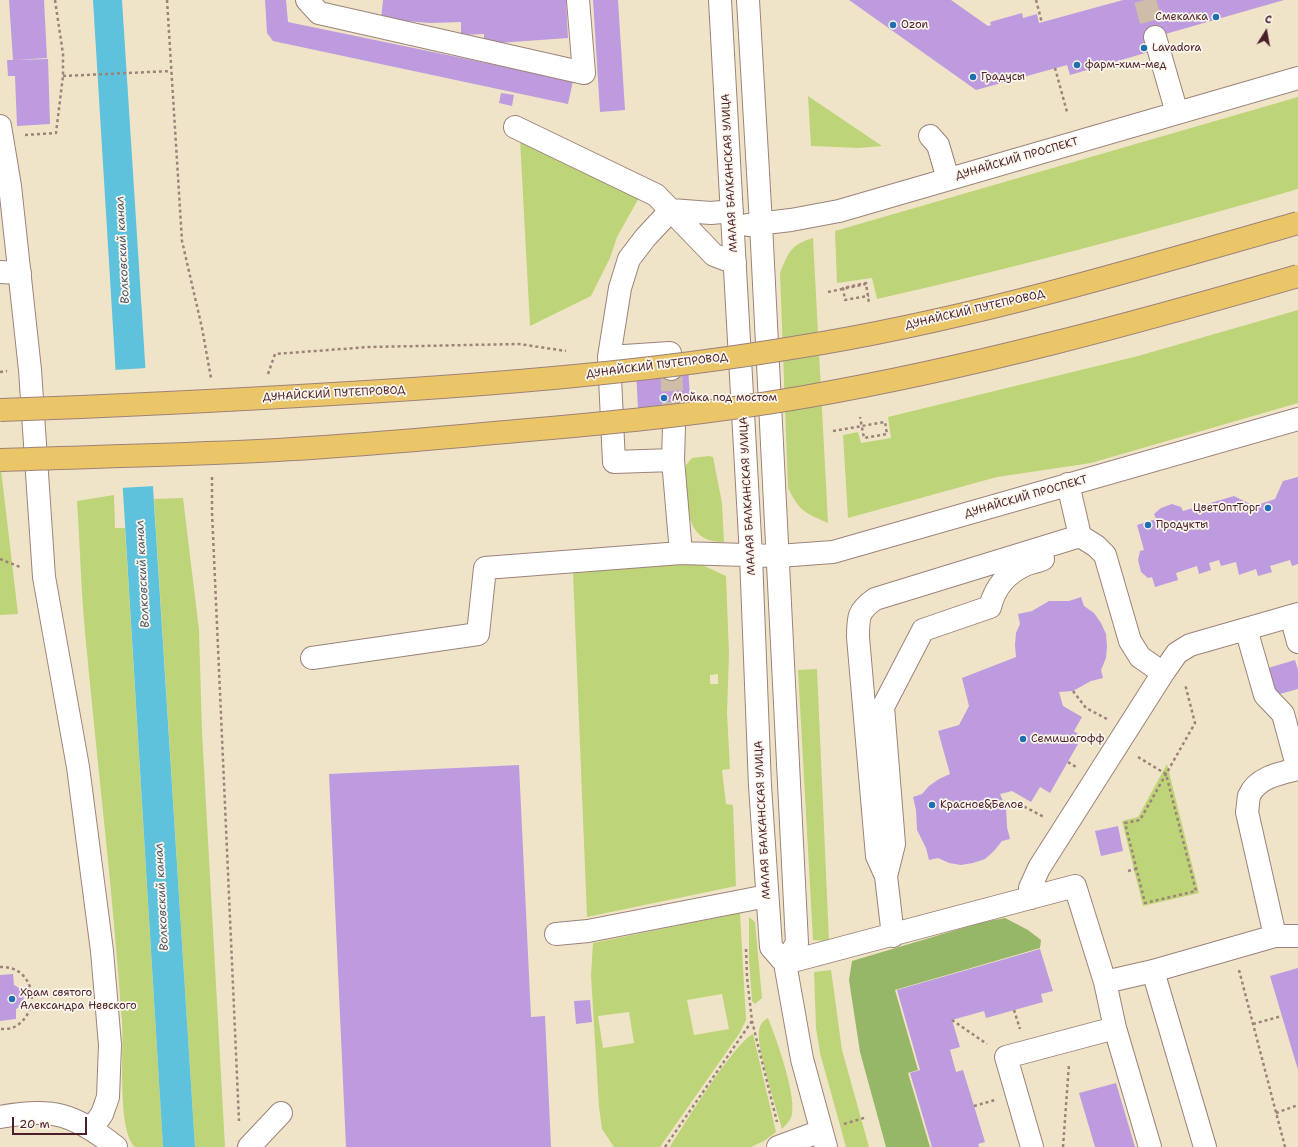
<!DOCTYPE html>
<meta charset="utf-8">
<style>
body{margin:0}
#map{position:relative;width:1298px;height:1147px;overflow:hidden;background:#f0e4c8;font-family:"Shantell Sans",sans-serif}
canvas{display:block}
.north{position:absolute;left:1246px;top:12px;width:40px;height:40px;-webkit-text-stroke:3px #fbf7ec;paint-order:stroke;rotate:11deg;font-size:11px;font-weight:700;line-height:16px;text-align:center;color:#4a1f2b}
.north::after{content:'';display:block;margin:auto;width:14px;height:18px;background:#4a1f2b;clip-path:polygon(50% 0,100% 100%,50% 72%,0 100%)}
.scale{position:absolute;left:12px;top:1117px;width:75px;height:18px;box-sizing:border-box;border:2px solid #4a1f2b;border-top:0;padding-left:5px;font-size:12px;line-height:14px;white-space:nowrap;color:#4a1f2b;-webkit-text-stroke:3px #fbf7ec;paint-order:stroke}
</style>
<div id="map">
<canvas width="1298" height="1147"></canvas>
<div class="north">С</div>
<div class="scale">20 m</div>
</div>
<script>
const c = document.querySelector('canvas').getContext('2d');
c.lineJoin = 'round';
function fill(path, color) { c.fillStyle = color; c.fill(path, 'evenodd'); }
function strokePath(path, color, width, dash) { c.strokeStyle = color; c.lineWidth = width; c.lineCap = dash ? 'butt' : 'round'; c.setLineDash(dash || []); c.stroke(path); }
function drawText(font, color, halo, rows, align = 'center') {
  c.font = font + ' "Shantell Sans",sans-serif'; c.lineWidth = 3.5; c.setLineDash([]); c.textBaseline = 'middle'; c.strokeStyle = halo; c.fillStyle = color; for (const [text, x, y, turn = 0] of rows) {
    c.save(); c.translate(x, y); c.rotate((+turn || 0) * Math.PI / 180); c.textAlign = isNaN(turn) ? turn : align; if (halo) c.strokeText(text, 0, 0); c.fillText(text, 0, 0); c.restore();
  }
}
const green = new Path2D(`
 M808,96L882,146L859,148L811,146Z
 M1298,97V189C1159,229 1019,267 877,299L872,278L837,283L835,231Z
 M520,139L640,196L617,237L610,258L591,296L530,326Z
 M813,238L828,523C805,513 800,512 788,488L780,273C789,251 791,245 813,238Z
 M1298,310V403L1091,463L997,477L848,518L843,435L858,432L861,443L891,438L888,417L1138,356Z
 M709,456L713,457L722,503L724,542C683,543 688,502 685,472L686,465L692,458Z
 M0,461L18,614L0,615Z
 M114,495L115,528H125L163,1147H135C117,1130 124,1050 122,1023C113,892 97,762 85,632C81,589 80,545 77,501Z
 M183,498L199,630L202,732L225,1147H195L154,499Z
 M689,563H698L726,576L729,654L727,713L730,769L722,770L726,804L733,805L736,886L587,917L573,573ZM718,674V684H710V675Z
 M817,669L829,941L813,940L798,670Z
 M1167,764L1199,893L1143,906L1122,821L1138,817Z
 M740,913L746,1020L739,1034L660,1147H614L602,1129L599,1107L591,975L593,943ZM722,994L729,1029L694,1035L687,1000ZM629,1012L634,1043L603,1048L598,1016Z
 M749,917L755,922L762,998L755,1004L752,1001L749,960Z
 M831,970L842,1050L869,1147H846L820,1053L816,1028L814,972Z
 M768,1018C776,1038 796,1093 792,1114C791,1120 786,1125 782,1129C777,1110 756,1047 759,1031C760,1025 762,1021 768,1018Z
 M753,1034L776,1132L764,1141L751,1147H670C683,1126 735,1042 753,1034Z`);
const forest = new Path2D(`
 M1005,918L1028,930L1041,940L1040,948L895,990L918,1070L908,1073L930,1147H886L860,1052L849,980L852,961L983,922Z`);
const water = new Path2D(`
 M93,0H122L195,1147H163Z`);
const pier = new Path2D(`
 M147,368L155,486L120,488L113,370Z`);
const building = new Path2D(`
 M9,0H44L47,58L15,60L48,59L50,124L17,126L15,76H8L7,60H13Z
 M265,0H286L288,22L573,81L568,104L273,41L267,33Z
 M383,0H566L568,38L484,44V34L461,35V22L430,23L381,19Z
 M593,0H618L625,110L600,112Z
 M849,0H951L988,26L991,25L990,22L1022,13L1023,18L1037,14L1039,23L1123,0H1284L1148,39L1152,51L1070,75L1067,65L976,90Z
 M501,93L514,95L512,106L499,103Z
 M688,368L692,425L639,428L636,371Z
 M1298,477V564L1292,566L1290,560L1270,566L1272,572L1258,576L1256,569L1239,575L1236,562L1221,566L1219,560L1209,563L1211,570L1199,574L1197,566L1176,573L1178,580L1155,587L1152,577L1148,578L1141,572L1138,560L1140,551L1144,550L1137,525L1156,519L1154,514L1161,508L1172,504L1181,507L1183,511L1234,496L1254,506L1275,499L1283,481Z
 M1081,597L1084,606L1094,613L1101,623L1106,634L1107,646L1106,658L1101,670L1103,678L1091,681L1073,691L1059,692L1063,706L1082,717L1074,731L1082,737L1050,793L1040,787L1031,802L1012,791L1000,794L1006,807L1007,827L1010,839L1002,841L994,851L985,859L973,863L961,865L949,863L938,858L929,860L926,848L917,830L916,810L913,797L922,794L929,786L939,779L950,774L938,731L959,725L969,706L962,678L1016,657L1015,645L1016,633L1020,624L1018,614L1032,611L1049,601H1069Z
 M1295,660L1298,670V689L1276,695L1268,668Z
 M519,765L531,1017L545,1016L551,1147H346L329,774Z
 M1118,826L1123,851L1101,856L1095,831Z
 M1040,949L1053,991L1041,994L1043,1002L986,1018L984,1011L952,1020L960,1047L950,1050L956,1072L963,1070L985,1142L978,1144L979,1147H932L910,1073L920,1070L897,990Z
 M1298,968V1070L1270,976Z
 M13,974L14,985L23,990L24,1002L21,1006L16,1009V1019L0,1021V975Z
 M590,1000L592,1022L576,1024L574,1001Z
 M1116,1083L1135,1147H1095L1079,1093Z`);
const minorTunnel = new Path2D(`
 M1145,0L1155,37
 M671,369L674,426`);
const path = new Path2D(`
 M167,0L182,241L202,328L211,378
 M1036,0L1042,23
 M1055,68L1067,112
 M63,76L171,71
 M25,135L56,133L63,76V54L55,0
 M828,292L866,284L868,296L845,300L843,288L866,283L869,303
 M0,372L7,371
 M268,374L275,354L369,347L519,344L566,351
 M833,431L885,422L887,434L864,438L860,417
 M212,477V512L239,1121
 M0,559L20,567
 M1073,691L1086,708L1107,719
 M1138,757L1166,774L1196,891L1145,903L1125,823L1140,820L1195,723L1185,684
 M1068,762L1076,767
 M1006,807H1025L1044,817
 M1128,871L1136,869
 M746,949L747,977L752,1021L777,1122
 M0,967C36,965 43,1015 12,1028C9,1029 4,1029 0,1029
 M1239,970L1285,1147
 M1014,1010L1020,1029
 M952,1020L987,1044
 M1253,1024L1282,1016
 M974,1106L995,1100
 M1276,1113L1298,1105
 M844,1124L867,1117
 M665,1147L752,1021
 M1063,1147L1069,1064`);
const minor = new Path2D(`
 M307,0L319,13L584,73L578,0
 M720,0L751,556L760,786L771,947L785,963L802,1059L826,1147
 M748,0L761,224L797,943L785,963
 M1155,37L1177,113
 M0,126L10,186L30,370L44,577L78,767L102,951L110,1045L108,1097L102,1114L92,1128
 M515,127L656,195L714,255L735,263
 M930,136L938,145L948,179
 M671,210L645,238L629,259L620,288L609,357L614,462L673,460
 M671,210L711,213L732,211
 M748,225L791,220L839,211L1298,78
 M0,272L20,273
 M609,357L670,353L671,369
 M674,426L673,460L681,553
 M1068,484L1080,536L1096,546L1105,555L1130,641L1140,657L1163,673L1177,653L1190,645L1298,614
 M1291,616L1298,642
 M1246,629L1265,695L1283,714L1298,769C1281,773 1257,777 1249,796C1248,801 1248,807 1247,812L1275,936
 M312,658L478,634L485,568L681,553L778,556L833,552L1298,419
 M886,876L894,844L883,707L923,630L990,607C995,587 1006,574 1025,565C1031,562 1038,562 1043,559
 M1031,898L1030,888L1039,868L1163,673
 M556,934L588,931L767,896
 M893,936L886,876L877,856L858,637C858,617 858,611 875,599L1080,536
 M785,963L1075,886L1105,982L1153,971L1275,936H1298
 M1153,971L1205,1147
 M1115,1028L1150,1147
 M0,1117C53,1107 74,1114 116,1147
 M249,1147L281,1113
 M778,1147L821,1131
 M1032,1147L1006,1057L1115,1028L1105,982`);
const majorBridge = new Path2D(`
 M0,410C117,406 234,400 350,393C500,384 650,372 798,347C968,320 1133,270 1298,223
 M0,460C86,457 172,455 258,451C348,447 438,438 528,430C620,422 712,413 804,397C971,368 1135,323 1298,276`);
const markers = [
 [1216,17,4,"#1f6fb2"],
 [893,25,4,"#1f6fb2"],
 [1144,48,4,"#1f6fb2"],
 [1077,65,4,"#1f6fb2"],
 [973,77,4,"#1f6fb2"],
 [664,398,4,"#1f6fb2"],
 [1268,508,4,"#1f6fb2"],
 [1148,525,4,"#1f6fb2"],
 [1023,739,4,"#1f6fb2"],
 [932,805,4,"#1f6fb2"],
 [12,999,4,"#1f6fb2"]
];
const poiNames = [
 ["Смекалка",1208,17,"right"],
 ["Ozon",901,25],
 ["Lavadora",1152,48],
 ["фарм-хим-мед",1085,65],
 ["Градусы",981,77],
 ["Мойка под мостом",672,398],
 ["ЦветОптТорг",1260,508,"right"],
 ["Продукты",1156,525],
 ["Семишагофф",1031,739],
 ["Красное&Белое",940,805],
 ["Храм святого",20,993],
 ["Александра Невского",20,1006]
];
const streetNames = [
 ["ДУНАЙСКИЙ ПРОСПЕКТ",1017,159,-16],
 ["МАЛАЯ БАЛКАНСКАЯ УЛИЦА",730,173,-93],
 ["ДУНАЙСКИЙ ПУТЕПРОВОД",975,310,-13],
 ["ДУНАЙСКИЙ ПУТЕПРОВОД",657,366,-7],
 ["ДУНАЙСКИЙ ПУТЕПРОВОД",334,394,-3],
 ["МАЛАЯ БАЛКАНСКАЯ УЛИЦА",748,496,-93],
 ["ДУНАЙСКИЙ ПРОСПЕКТ",1026,497,-16],
 ["МАЛАЯ БАЛКАНСКАЯ УЛИЦА",763,820,-93]
];
const waterNames = [
 ["Волковский канал",123,250,-93],
 ["Волковский канал",143,574,-93],
 ["Волковский канал",162,897,-93]
];
fill(green, '#bed478');
fill(forest, '#96b668');
fill(water, '#5ec2dc');
fill(pier, '#f0e4c8');
fill(building, '#bd9bde');
strokePath(minorTunnel, '#cfbda9', 22, [22, 11]);
strokePath(minor, '#9d827a', 24);
strokePath(path, '#9d827a', 2.5, [3, 3]);
strokePath(minor, '#fff', 22);
strokePath(majorBridge, '#9d827a', 24, []);
strokePath(majorBridge, '#ebc669', 22);
for (const [x, y, r, color] of markers) { const dot = new Path2D(); dot.arc(x, y, r, 0, 2 * Math.PI); c.fillStyle = color; c.fill(dot); strokePath(dot, '#fbf7ec', 1.5); }
drawText('11px', '#4a1f2b', '#fbf7ec', poiNames, 'left');
drawText('11px', '#4a1f2b', '#fbf7ec', streetNames);
drawText('italic 12px', '#515869', '#fbf7ec', waterNames);
</script>
